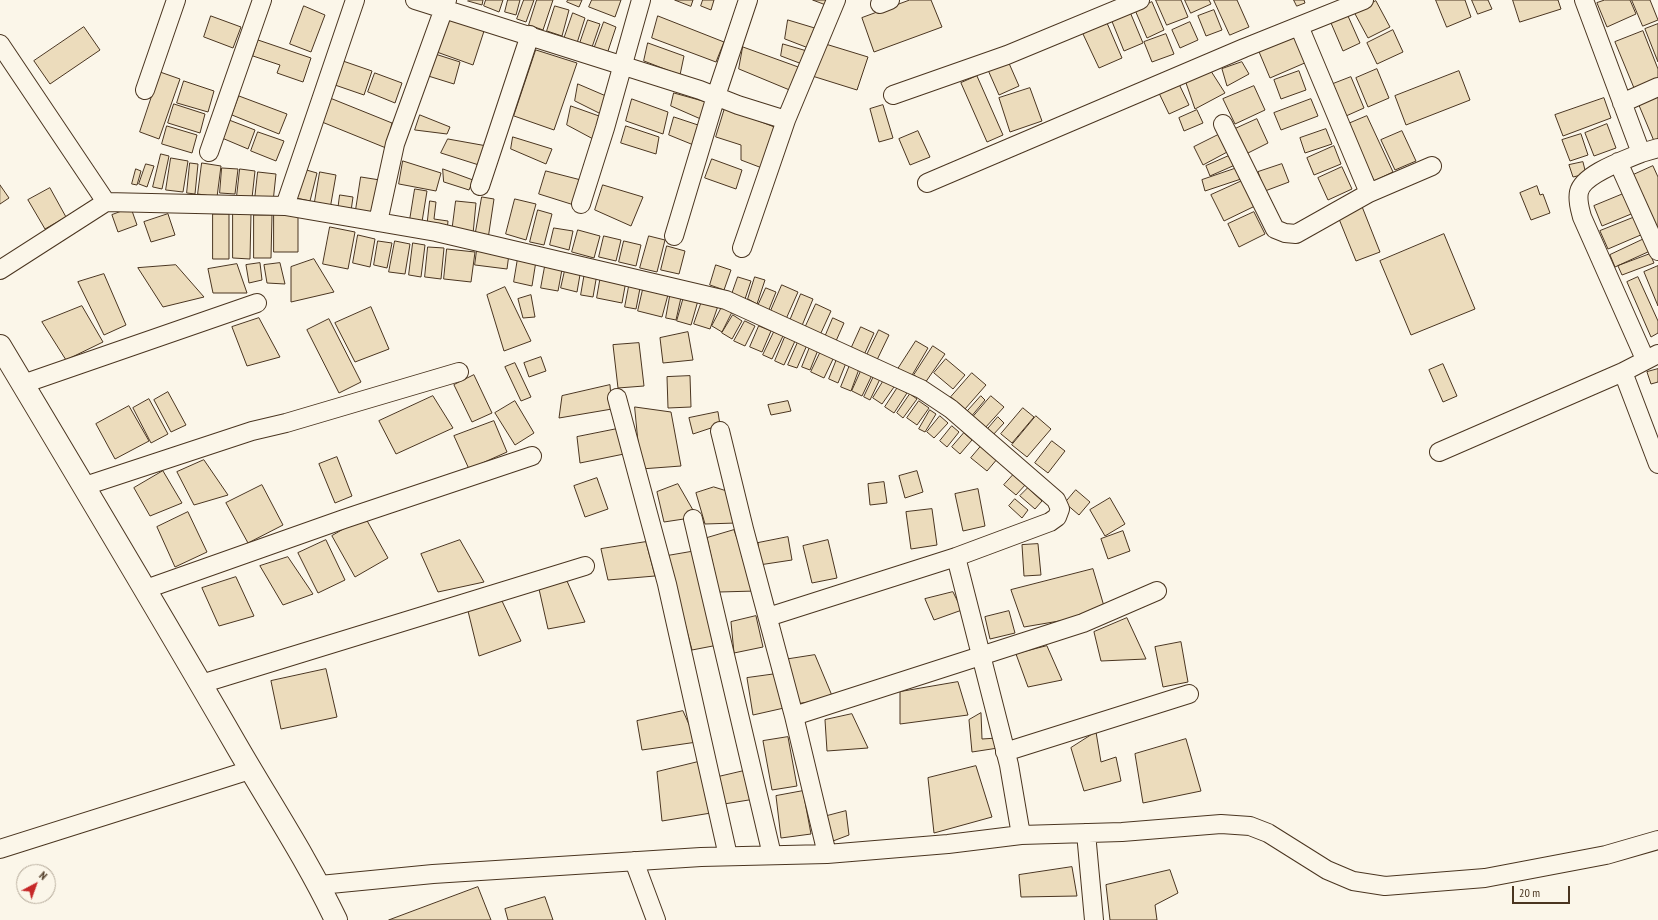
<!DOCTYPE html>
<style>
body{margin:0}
#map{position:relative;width:1658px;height:920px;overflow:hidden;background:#fbf6e9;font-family:"PT Sans Narrow",sans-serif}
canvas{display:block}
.north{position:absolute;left:16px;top:864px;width:40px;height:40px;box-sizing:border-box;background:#fbf6e9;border:1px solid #b4a999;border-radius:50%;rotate:41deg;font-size:11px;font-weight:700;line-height:16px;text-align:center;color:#4a3520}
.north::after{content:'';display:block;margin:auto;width:14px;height:18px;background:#c62828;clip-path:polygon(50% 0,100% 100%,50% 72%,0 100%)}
.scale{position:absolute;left:1512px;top:886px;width:58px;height:18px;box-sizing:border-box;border:2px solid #4a3520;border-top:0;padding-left:5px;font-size:12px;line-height:14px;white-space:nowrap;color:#4a3520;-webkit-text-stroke:3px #fbf6e9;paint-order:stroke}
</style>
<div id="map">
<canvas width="1658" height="920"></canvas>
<div class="north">N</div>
<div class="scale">20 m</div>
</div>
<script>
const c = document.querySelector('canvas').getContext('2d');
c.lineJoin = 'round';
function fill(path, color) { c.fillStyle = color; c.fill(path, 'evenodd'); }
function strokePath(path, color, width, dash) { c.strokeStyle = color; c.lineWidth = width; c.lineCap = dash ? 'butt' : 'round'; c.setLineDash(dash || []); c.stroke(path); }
const building = new Path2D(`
 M469,0H483L482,5L468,1Z
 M486,0H503L499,12L484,6Z
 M508,0H520L516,15L505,12Z
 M524,0H534L526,22L517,19Z
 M537,0H553L543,30L529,25Z
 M568,0H582L579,7L567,2Z
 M592,0H621L615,17L589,7Z
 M675,0H693L691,6Z
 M703,0H714L711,10L701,6Z
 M813,0H829L827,5Z
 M910,0H931L942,27L874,52L862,18Z
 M1156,0H1181L1188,17L1167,25Z
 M1185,0H1209L1211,4L1191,13Z
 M1214,0H1237L1249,27L1230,35Z
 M1294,0H1304L1305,3L1297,6Z
 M1436,0H1465L1471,17L1447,27Z
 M1472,0H1488L1492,9L1478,14Z
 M1513,0H1558L1561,9L1520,22Z
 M1605,0H1630L1636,14L1607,27L1597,3Z
 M1632,0H1650L1658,20L1643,26Z
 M1376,1L1390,27L1368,38L1354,12Z
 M1152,2L1164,30L1147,38L1135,10Z
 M304,6L325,15L311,52L290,44Z
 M555,6L569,10L562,36L547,31Z
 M1214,10L1222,30L1206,36L1198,16Z
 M1130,12L1143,43L1124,51L1111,19Z
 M573,13L585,18L577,43L564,39Z
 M446,14L485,28L473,65L434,51Z
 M211,16L241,27L233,48L204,37Z
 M658,16L724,42L716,62L652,38Z
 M1348,16L1360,43L1343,51L1331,23Z
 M588,20L600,24L591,50L579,46Z
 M788,20L818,29L811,49L785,39Z
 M604,22L616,27L607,54L594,49Z
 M1190,22L1198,40L1180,48L1172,30Z
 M1107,23L1122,58L1099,68L1083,34Z
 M1658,24V62L1645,29Z
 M84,27L100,50L50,84L34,61Z
 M1393,30L1403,52L1377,64L1367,43Z
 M1294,31L1307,62L1270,78L1257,47Z
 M1643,31L1658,69V79L1634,88L1615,42Z
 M1166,34L1174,54L1152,62L1144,42Z
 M258,40L311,58L303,82L277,73L280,65L253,56Z
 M819,42L868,57L857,90L809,75Z
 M648,43L684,56L680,75L644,61Z
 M783,44L807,51L802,64L781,56Z
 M743,47L801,68L792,91L739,69Z
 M536,50L577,63L554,130L514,116Z
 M432,53L460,62L454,84L425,75Z
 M340,60L372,71L364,95L332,84Z
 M1008,61L1019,86L999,95L988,70Z
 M1242,62L1249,74L1227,86L1222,69Z
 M1209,68L1225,93L1195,109L1185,80Z
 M1377,69L1389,98L1368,107L1356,78Z
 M1299,71L1306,90L1281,99L1274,80Z
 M1459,71L1470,100L1406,125L1395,96Z
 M160,72L180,79L159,139L140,132Z
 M375,73L402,83L395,103L368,92Z
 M977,76L1003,135L987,142L961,83Z
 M1351,77L1364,108L1346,116L1333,84Z
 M184,81L214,91L208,112L177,103Z
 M1178,82L1189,105L1169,114L1158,91Z
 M578,84L606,96L605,116L575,101Z
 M1254,86L1265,110L1235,124L1223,99Z
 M1030,88L1042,121L1010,132L999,98Z
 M674,93L710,103L703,120L671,106Z
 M1658,95V139L1654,141L1638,103Z
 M239,96L287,114L279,134L232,115Z
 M330,98L392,123L386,148L322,122Z
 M1604,98L1611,118L1563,136L1555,115Z
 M632,99L668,112L663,134L626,121Z
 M1311,99L1318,116L1281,130L1274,113Z
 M174,104L205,114L200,133L168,123Z
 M883,105L893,138L879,142L870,109Z
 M571,106L599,116L595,140L567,125Z
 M725,108L777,128L762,168L741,160V145L716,137Z
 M1197,110L1203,123L1184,131L1179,118Z
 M420,115L450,127L447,134L415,130Z
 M1367,116L1393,172L1374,181L1348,124Z
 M674,117L701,126L696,146L669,135Z
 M1257,119L1268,143L1246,154L1235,129Z
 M229,120L255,130L248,149L222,138Z
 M1607,124L1616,148L1594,156L1585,133Z
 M167,126L197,135L192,153L162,144Z
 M626,126L659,137L656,154L621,143Z
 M1326,129L1332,144L1305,153L1300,138Z
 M918,131L930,157L910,165L899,139Z
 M1402,131L1416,161L1395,170L1381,140Z
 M258,132L284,141L276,161L251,151Z
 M1220,134L1229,151L1203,165L1194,147Z
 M1581,134L1588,155L1570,161L1562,140Z
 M513,137L552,149L546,164L511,149Z
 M448,139L487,146L482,166L441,153Z
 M1334,146L1341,164L1314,175L1307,158Z
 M161,154L169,156L162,189L153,187Z
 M1231,155L1235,165L1210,176L1206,166Z
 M171,158L188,161L183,192L166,190Z
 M712,159L742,170L736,189L705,178Z
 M403,161L441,173L436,191L399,184Z
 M1583,162L1586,174L1573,177L1569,165Z
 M190,163L198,164L195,194L187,193Z
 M202,163L221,166L217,197L198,194Z
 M146,164L154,166L147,187L139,184Z
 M1282,164L1289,182L1265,191L1258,172Z
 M1653,166L1658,177V234L1631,176Z
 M1342,167L1352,189L1328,200L1318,178Z
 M222,168L238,169L235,194L220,193Z
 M1237,168L1241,179L1205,191L1202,180Z
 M136,169L141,171L137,185L132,184Z
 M240,169L255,171L252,198L237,196Z
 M303,169L317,173L310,201L296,198Z
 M443,169L473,180L469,190L444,182Z
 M546,171L581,180L574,205L539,194Z
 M258,172L276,174L273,202L255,199Z
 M320,172L336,175L330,209L314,207Z
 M361,177L380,180L375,219L355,216Z
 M1242,181L1255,206L1224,221L1211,195Z
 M0,185L9,198L0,204Z
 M603,185L643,197L631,226L595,210Z
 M1537,186L1540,195L1543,194L1550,213L1531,220L1520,193Z
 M50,188L66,217L45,229L28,200Z
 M415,189L427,191L421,228L409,226Z
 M1628,192L1636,212L1602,226L1594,206Z
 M340,195L353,197L351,211L338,210Z
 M482,197L494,199L488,239L475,237Z
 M515,199L536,204L526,240L506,234Z
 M430,201L436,202L434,219L448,221L447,231L427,228Z
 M456,201L476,203L473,234L452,232Z
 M1361,204L1380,252L1356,261L1337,214Z
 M131,208L137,225L118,232L112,215Z
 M538,210L552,214L544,245L530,242Z
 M1254,212L1265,234L1239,247L1228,224Z
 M233,213H251L250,259L233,258Z
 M274,213H298V252H274Z
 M168,214L175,235L151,242L144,222Z
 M213,214H229V259H213Z
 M254,215H272L271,258H254Z
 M1635,217L1643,234L1608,249L1600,231Z
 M330,227L355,232L348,269L323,264Z
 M554,228L573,231L569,250L550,245Z
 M578,230L600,236L594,258L572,252Z
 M1444,234L1475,309L1411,335L1380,261Z
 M358,235L375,239L370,267L353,263Z
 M604,236L621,240L616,261L599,257Z
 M649,236L665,240L657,272L640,268Z
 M1644,239L1650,251L1615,267L1610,255Z
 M378,241L392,243L387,268L374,265Z
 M395,241L410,244L405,274L389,272Z
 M624,241L641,245L636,266L619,262Z
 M413,243L425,245L421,277L409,275Z
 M667,246L685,251L679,274L661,270Z
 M428,247L444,248L441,279L425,277Z
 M447,249L475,252L471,282L444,279Z
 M477,250L509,254L507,269L475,265Z
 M1650,254L1654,263L1622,275L1618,266Z
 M518,258L536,261L532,286L514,282Z
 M314,259L334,292L291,302V267Z
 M546,261L563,264L558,291L541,288Z
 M260,263L262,280L249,283L246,265Z
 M280,263L285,284L267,283L264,265Z
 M237,264L247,293H213L208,269Z
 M176,265L204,297L163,307L138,268Z
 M716,265L731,270L724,290L710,285Z
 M566,266L581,269L577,292L561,288Z
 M1658,266V306L1644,272Z
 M585,272L597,274L593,297L581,295Z
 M104,274L126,325L104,335L78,282Z
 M601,275L626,281L622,303L597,298Z
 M738,277L751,281L745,299L732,294Z
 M755,277L765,280L757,304L748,299Z
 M1638,277L1658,321V333L1651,337L1627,282Z
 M630,281L641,283L636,309L625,307Z
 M644,285L669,291L662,317L638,311Z
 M782,285L798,292L786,319L770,313Z
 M505,287L531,341L504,351L487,295Z
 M766,288L776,292L768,312L757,308Z
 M671,291L682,293L676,320L666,318Z
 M685,293L699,297L691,325L677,321Z
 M801,294L813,299L801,328L789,323Z
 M531,295L535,317L523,318L518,299Z
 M703,298L719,303L710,329L694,324Z
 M816,304L831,311L820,335L805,328Z
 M723,305L733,310L722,332L712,326Z
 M82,306L103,342L66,360L42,322Z
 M371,307L389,349L355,362L335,323Z
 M733,315L742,321L732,339L722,333Z
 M259,318L280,357L247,366L232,327Z
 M833,318L844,323L836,341L825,337Z
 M329,319L361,382L339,393L307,330Z
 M745,321L755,326L745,346L734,341Z
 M759,326L771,331L762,352L750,347Z
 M861,327L874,333L864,355L851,349Z
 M879,330L889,335L876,362L866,357Z
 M688,332L693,360L663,363L660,338Z
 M774,332L783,336L772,359L763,355Z
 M785,337L795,341L784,365L775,361Z
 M916,341L928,348L911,377L898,369Z
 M798,342L807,345L797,368L788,365Z
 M639,343L644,386L618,388L613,345Z
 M933,346L945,354L925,383L914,375Z
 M810,347L818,350L810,370L802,367Z
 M821,351L834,357L824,378L811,372Z
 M541,357L546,371L529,377L524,363Z
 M837,359L846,363L838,383L829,379Z
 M946,359L965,375L953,389L934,373Z
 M515,363L531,397L521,401L505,367Z
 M1443,364L1457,396L1443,402L1429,370Z
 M850,365L859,369L851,391L841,387Z
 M1658,369V382L1651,384L1647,372Z
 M861,371L872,375L862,396L852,391Z
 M972,373L986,385L965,409L951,397Z
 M474,375L492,413L472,422L454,385Z
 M690,376L691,407L668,408L667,377Z
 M874,376L880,379L870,400L864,397Z
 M884,380L894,387L882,404L873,398Z
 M610,385L612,409L559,418L562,396Z
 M898,387L907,393L894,413L885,407Z
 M168,392L186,425L171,432L154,400Z
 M910,394L917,399L903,418L897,413Z
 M433,396L453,428L396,454L379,421Z
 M981,396L985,400L970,418L965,414Z
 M991,396L1004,407L985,428L973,417Z
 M149,399L168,434L151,443L133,408Z
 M515,401L534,433L515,445L495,413Z
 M788,401L791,411L771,415L768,405Z
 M919,401L929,408L917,425L907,418Z
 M129,406L149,441L115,459L96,424Z
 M635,407L671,412L681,466L641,469Z
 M1023,408L1034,417L1012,443L1001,434Z
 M930,410L936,414L925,432L919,429Z
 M718,412L720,425L693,434L689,418Z
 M940,416L948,423L934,438L927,432Z
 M1036,416L1051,429L1027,457L1012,445Z
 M998,417L1004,423L992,436L986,431Z
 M494,421L507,452L469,469L454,436Z
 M952,426L959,432L947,447L940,441Z
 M617,429L624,454L580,463L577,437Z
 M964,433L972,440L960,454L952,447Z
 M1052,441L1065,451L1048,473L1035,463Z
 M982,445L998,458L987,471L971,458Z
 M337,457L352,496L335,503L319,464Z
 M204,460L228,495L194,505L177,472Z
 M163,471L182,503L150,516L134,488Z
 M917,471L923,492L905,498L899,476Z
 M1014,474L1026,484L1016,495L1004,485Z
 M597,478L608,509L585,517L574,486Z
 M884,482L887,503L870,505L868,484Z
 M678,484L697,517L664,522L657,492Z
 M262,485L283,525L248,543L226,503Z
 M714,487L730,492L736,523L705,524L696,493Z
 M1028,488L1042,501L1035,509L1020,496Z
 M978,489L985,526L963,531L955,494Z
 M1076,490L1090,502L1079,515L1065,503Z
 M1110,498L1125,524L1105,536L1090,510Z
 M1015,499L1028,510L1022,518L1009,506Z
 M932,509L937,545L911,549L906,512Z
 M188,512L207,552L175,567L157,527Z
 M365,517L388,558L355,577L332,536Z
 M734,530L756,591L719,592L707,538Z
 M1123,531L1130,551L1108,559L1101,539Z
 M788,537L792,560L759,565L758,543Z
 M326,540L345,580L318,593L298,553Z
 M460,540L484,582L438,592L421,554Z
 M828,540L837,578L812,583L803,546Z
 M646,542L655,576L608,580L601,549Z
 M1038,544L1041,575L1024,576L1022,545Z
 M696,551L718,645L692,650L667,556Z
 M288,557L313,594L283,605L260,566Z
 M1093,569L1106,613L1024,627L1011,590Z
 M236,577L254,616L219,626L202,588Z
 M567,581L585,622L548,629L539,589Z
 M953,592L962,610L934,620L925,599Z
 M502,601L521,641L479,656L468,611Z
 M1009,611L1015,633L990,639L985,617Z
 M756,616L763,647L734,653L731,622Z
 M1127,618L1146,659L1101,661L1094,632Z
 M1181,642L1188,682L1163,687L1155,647Z
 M1047,646L1062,680L1028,687L1016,654Z
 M815,655L833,698L796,704L783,660Z
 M326,669L337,717L281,729L271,681Z
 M776,674L784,708L753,715L747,678Z
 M958,682L968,715L900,724V692Z
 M683,711L697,742L642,750L637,721Z
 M981,713L982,739L997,738L998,748L972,752L969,720Z
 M852,714L868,748L827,751L825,720Z
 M1096,732L1101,762L1116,757L1121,781L1084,791L1071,748Z
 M788,737L797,786L772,790L763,741Z
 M1186,739L1201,791L1143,803L1135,754Z
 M698,762L711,813L662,821L657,772Z
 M976,766L992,817L934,833L928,778Z
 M748,770L755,799L724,804L718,777Z
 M803,791L811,834L781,838L776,796Z
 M846,811L849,835L833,841L827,816Z
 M1072,867L1077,896L1021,897L1019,875Z
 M1170,870L1178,893L1155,905L1157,920H1110L1106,885Z
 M478,887L491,920H389Z
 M545,897L553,920H508L505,909Z`);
const street = new Path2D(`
 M415,0L700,90L738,105L786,120
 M1584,0L1641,153L1658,148
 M880,4L890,0
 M1299,26L1369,193
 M0,44L106,202
 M145,90L176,0
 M893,95L1007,55L1140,0
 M1622,103L1658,87
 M1223,124L1275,229L1285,233L1296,234L1369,193L1432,166
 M209,152L262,0
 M1641,153C1625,160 1583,174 1579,192C1577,201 1580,209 1582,217L1645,359
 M1618,162L1658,251
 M927,183L1244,48L1364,0
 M480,186L530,35
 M581,204L605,128L641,0
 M285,206L355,0
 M378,222L395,144L447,0
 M674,236L716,96L748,0
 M742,248L786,120L836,0
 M0,270L106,202L285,206L436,232L726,300L921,389L951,409L1056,500L1060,509L1057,517L1050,522L956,557L768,617
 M1623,372L1658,464
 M23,384L257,303
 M617,398L667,584L728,856
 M720,431L744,529L794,716L827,854
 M1439,452L1623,372L1658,354
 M85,486L252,431L286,423L459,372
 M693,519L772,855
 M956,557L1009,765L1021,835
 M146,589L344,519L532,456
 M201,684L585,566
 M794,716L1083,623L1157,591
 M1005,752L1189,694
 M1086,833L1094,920
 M0,849L250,770
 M634,861L656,920
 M320,885L433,874L701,857L827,854L948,844L1021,835L1122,832L1221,824L1250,826L1268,833L1327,870L1353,881L1385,886L1485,878L1606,855L1658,840`);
const secondary = new Path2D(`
 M0,346C79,478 158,610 235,743C269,802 307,859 336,920`);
fill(building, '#ecdcbc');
strokePath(building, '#4a3520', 1);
strokePath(street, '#4a3520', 20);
strokePath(secondary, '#4a3520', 24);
strokePath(street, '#fbf6e9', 18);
strokePath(secondary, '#fbf6e9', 22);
</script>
